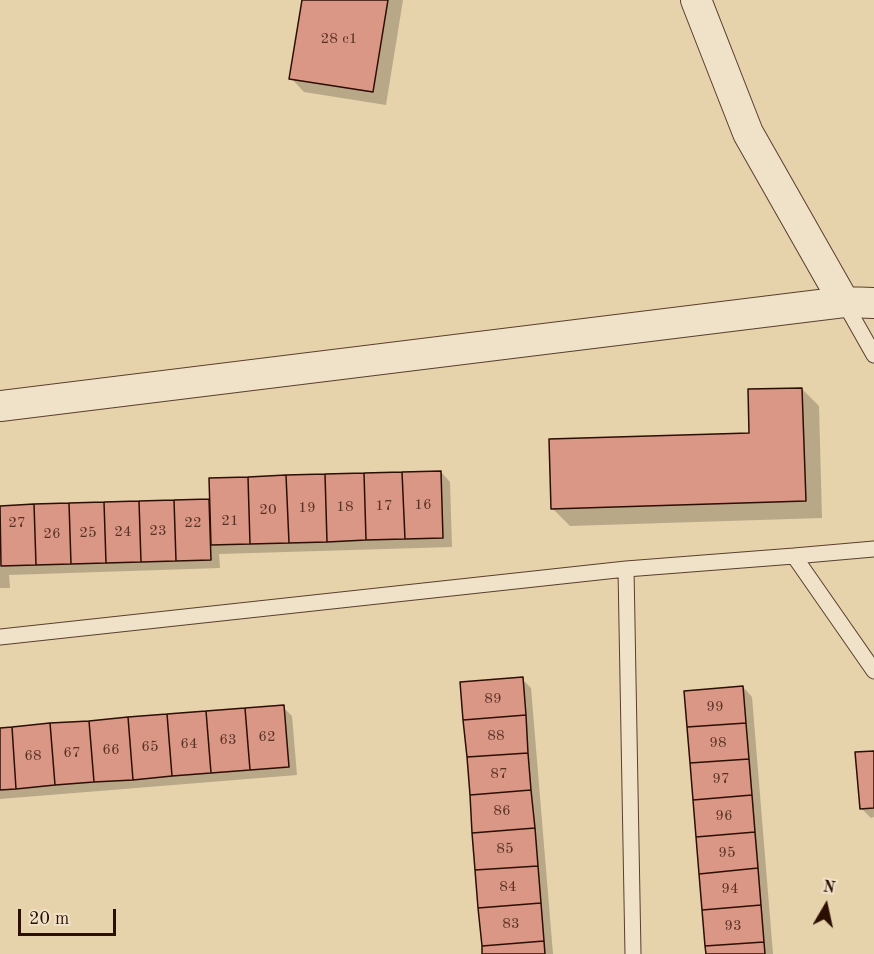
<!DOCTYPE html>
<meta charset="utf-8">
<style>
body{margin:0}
#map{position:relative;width:874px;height:954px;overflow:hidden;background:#e6d2ab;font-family:"Old Standard TT",serif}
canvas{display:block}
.north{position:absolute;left:796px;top:876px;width:60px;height:60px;-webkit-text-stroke:4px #efe2c8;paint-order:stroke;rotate:9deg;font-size:16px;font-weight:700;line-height:24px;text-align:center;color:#2c0e03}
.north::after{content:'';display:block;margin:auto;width:21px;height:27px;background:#2c0e03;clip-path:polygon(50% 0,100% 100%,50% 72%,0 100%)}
.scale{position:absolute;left:18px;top:909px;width:98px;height:27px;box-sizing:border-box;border:3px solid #2c0e03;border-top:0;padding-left:8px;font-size:18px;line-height:21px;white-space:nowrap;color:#2c0e03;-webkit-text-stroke:4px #efe2c8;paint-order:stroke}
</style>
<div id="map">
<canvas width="874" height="954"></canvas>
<div class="north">N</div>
<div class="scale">20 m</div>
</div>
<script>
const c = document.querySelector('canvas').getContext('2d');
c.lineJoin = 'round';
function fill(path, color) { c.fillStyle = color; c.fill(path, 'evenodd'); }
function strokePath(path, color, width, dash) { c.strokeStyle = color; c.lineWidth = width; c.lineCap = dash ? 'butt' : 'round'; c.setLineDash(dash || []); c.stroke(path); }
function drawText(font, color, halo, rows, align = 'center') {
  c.font = font + ' "Old Standard TT",serif'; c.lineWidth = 4.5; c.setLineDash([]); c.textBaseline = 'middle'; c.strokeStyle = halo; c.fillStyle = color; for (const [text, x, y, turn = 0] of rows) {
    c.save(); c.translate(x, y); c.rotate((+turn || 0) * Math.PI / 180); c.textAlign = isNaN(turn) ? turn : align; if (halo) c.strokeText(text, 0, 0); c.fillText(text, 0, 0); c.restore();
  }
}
const shadow = new Path2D(`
 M303,0H403L386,105L304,92L291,78Z
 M802,389L819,406L822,518L570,526L552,508L751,434Z
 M441,472L450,482L452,547L219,554L220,568L9,575L10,588H0V507L211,501Z
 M522,679L531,688L553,954H484Z
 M743,687L752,697L773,954H707Z
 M283,707L292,716L297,775L0,799V729Z
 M874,752V817L871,818L861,808Z`);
const building = new Path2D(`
 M302,0H388L373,92L289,79Z
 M802,388L806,501L551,509L549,439L749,433L748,389Z
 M441,471L443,538L405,539L402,472Z
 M402,472L405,539L366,540L364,473Z
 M364,473L366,540L327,542L325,474Z
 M325,474L327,542L289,543L286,475Z
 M286,475L289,543L250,544L248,477Z
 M248,477L250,544L211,545L209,478Z
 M209,499L211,560L176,561L174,500Z
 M174,500L176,561L141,562L139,501Z
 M139,501L141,562L106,563L104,502Z
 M104,502L106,563L71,564L69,503Z
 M69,503L71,564L36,565L34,504Z
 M34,504L36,565L1,566L0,506Z
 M523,677L526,715L463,720L460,682Z
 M743,686L746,723L687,727L684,691Z
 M284,705L289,767L250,770L245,708Z
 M245,708L250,770L211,773L206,711Z
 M206,711L211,773L172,776L167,714Z
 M167,714L172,776L133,780L128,717Z
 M526,715L528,753L467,757L463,720Z
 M128,717L133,780L94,782L89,721Z
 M89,721L94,782L55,785L50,723Z
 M50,723L55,785L16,789L12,727Z
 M746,723L749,759L690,763L687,727Z
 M12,727L16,789L0,790V728Z
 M874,751V808L860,809L855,752Z
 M528,753L531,790L470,795L467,757Z
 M749,759L752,795L693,800L690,763Z
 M531,790L535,828L472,833L470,795Z
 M752,795L755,832L696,837L693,800Z
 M535,828L538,866L475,870L472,833Z
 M755,832L758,868L699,874L696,837Z
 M538,866L541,903L478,908L475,870Z
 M758,868L761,905L702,910L699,874Z
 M541,903L544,941L482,946L478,908Z
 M761,905L764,942L705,946L702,910Z
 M544,941L545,954H482V946Z
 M764,942L765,954H706L705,946Z`);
const lane = new Path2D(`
 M844,302L874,355
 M794,556L874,549
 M626,569L794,556L874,671
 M0,637L626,569L633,954`);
const street = new Path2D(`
 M696,0L748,133L844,302
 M0,406L844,302L874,303`);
const numberNames = [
 ["28 с1",339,39],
 ["16",423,505],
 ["17",384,506],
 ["18",345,507],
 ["19",307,508],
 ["20",268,510],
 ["21",230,521],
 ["27",17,523],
 ["22",193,523],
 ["23",158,531],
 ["24",123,532],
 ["25",88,533],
 ["26",52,534],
 ["89",493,699],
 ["99",715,707],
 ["88",496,736],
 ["62",267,737],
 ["63",228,740],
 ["98",718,743],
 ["64",189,744],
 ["65",150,747],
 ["66",111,750],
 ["67",72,753],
 ["68",33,756],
 ["87",499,774],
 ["97",721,779],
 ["86",502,811],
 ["96",724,816],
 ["85",505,849],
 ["95",727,853],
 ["84",508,887],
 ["94",730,889],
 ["83",511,924],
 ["93",733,926]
];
fill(shadow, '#0003');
fill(building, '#da9785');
strokePath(building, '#2c0e03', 1.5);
strokePath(lane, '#5a3f2d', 17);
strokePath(street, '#5a3f2d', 32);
strokePath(lane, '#efe2c8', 15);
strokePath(street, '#efe2c8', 30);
drawText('15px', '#583024', null, numberNames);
</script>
